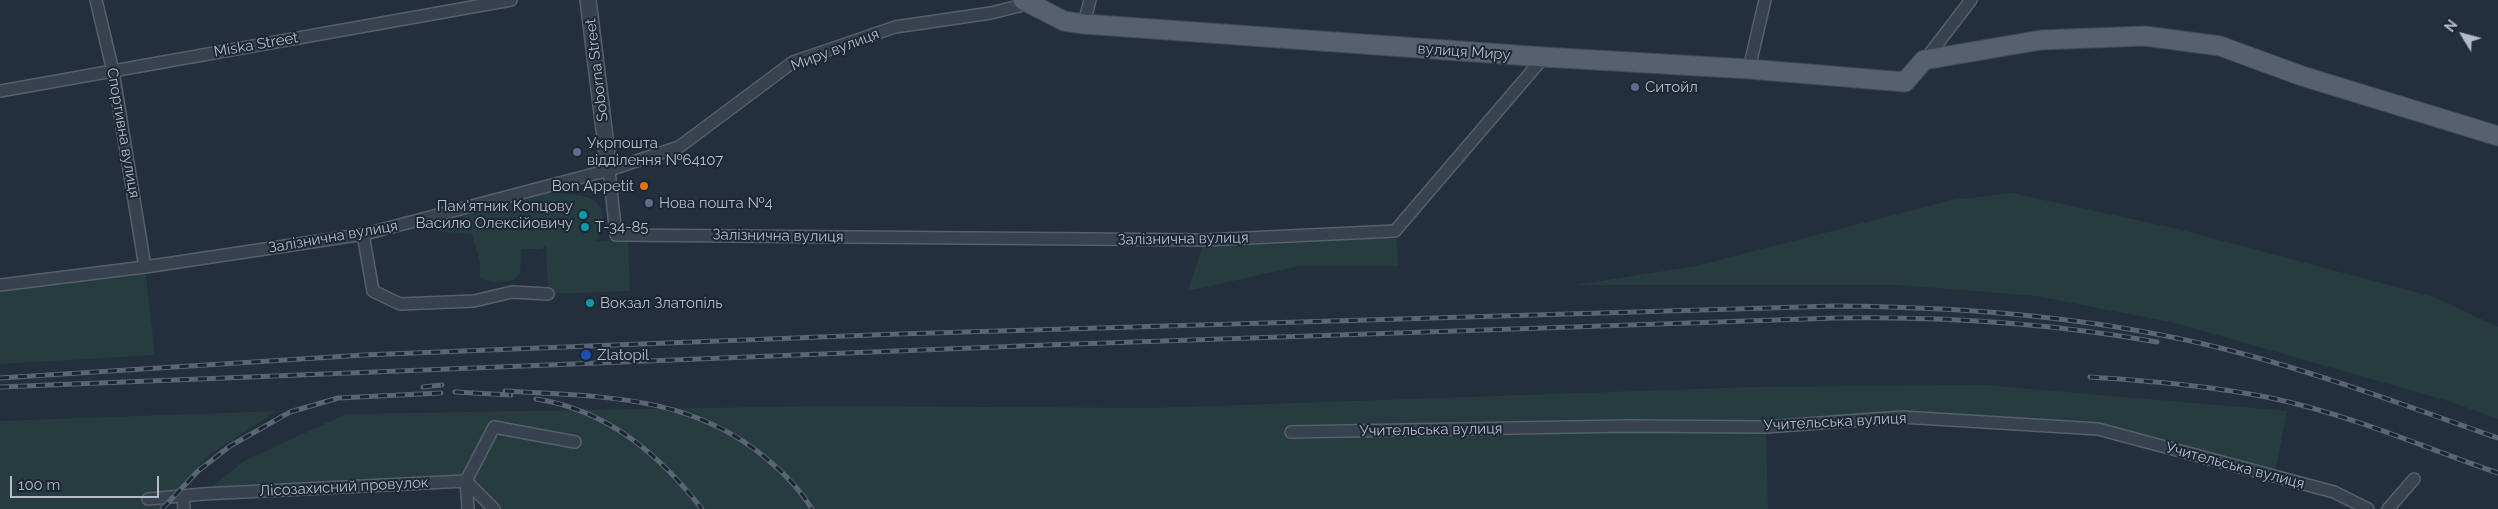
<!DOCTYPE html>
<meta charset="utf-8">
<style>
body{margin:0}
#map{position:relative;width:2498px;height:509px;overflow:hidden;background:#242f3e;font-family:Raleway,sans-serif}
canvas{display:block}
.north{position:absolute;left:2438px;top:10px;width:50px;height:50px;-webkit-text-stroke:4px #1d2633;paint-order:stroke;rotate:307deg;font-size:14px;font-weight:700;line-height:20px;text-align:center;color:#b4bcc9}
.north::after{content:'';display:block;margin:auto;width:18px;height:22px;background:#b4bcc9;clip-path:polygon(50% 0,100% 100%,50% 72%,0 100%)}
.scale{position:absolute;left:10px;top:476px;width:149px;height:22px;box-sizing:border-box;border:2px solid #b4bcc9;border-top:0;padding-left:6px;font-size:15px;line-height:18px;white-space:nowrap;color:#b4bcc9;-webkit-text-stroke:4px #1d2633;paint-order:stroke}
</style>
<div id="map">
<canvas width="2498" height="509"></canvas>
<div class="north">N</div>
<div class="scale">100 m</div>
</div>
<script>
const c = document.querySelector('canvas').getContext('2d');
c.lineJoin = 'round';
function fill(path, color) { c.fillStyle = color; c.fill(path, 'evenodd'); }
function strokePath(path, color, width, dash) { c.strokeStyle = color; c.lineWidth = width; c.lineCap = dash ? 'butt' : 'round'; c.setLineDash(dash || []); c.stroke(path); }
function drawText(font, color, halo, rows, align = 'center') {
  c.font = font + ' Raleway,sans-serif'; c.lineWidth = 4; c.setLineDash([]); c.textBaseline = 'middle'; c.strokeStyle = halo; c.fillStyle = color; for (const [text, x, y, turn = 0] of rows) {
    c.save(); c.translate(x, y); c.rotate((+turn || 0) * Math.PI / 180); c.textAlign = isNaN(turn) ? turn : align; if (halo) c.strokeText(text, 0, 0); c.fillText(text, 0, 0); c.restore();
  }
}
const green = new Path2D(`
 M548,193C583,195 617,193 596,241L628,239L630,291L548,294L546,245L542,249H521L520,274L512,281L494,282L480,279V262L472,234L433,231C468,210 509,204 548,193Z
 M2012,193L2178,229L2434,297L2498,327V419L2448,401L2175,323L2036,296L1899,285H1575L1696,266L1952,200Z
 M1395,231L1399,266H1299L1188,291L1205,240Z
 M145,267L155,355L0,364V285Z
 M1984,385L2287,411L2274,477L2098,429L1902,417L1766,428L1768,509H494L466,481L203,494L244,461L346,414L826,406L1153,408L1754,387Z
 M277,411L209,455L165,509H0V421Z`);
const minor = new Path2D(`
 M96,0L113,71L145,267
 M1084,24L1090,0
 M1925,60L1971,0
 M1749,69L1765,0
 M0,91L511,0
 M609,170L679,147L793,62L895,27L991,13L1027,4
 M363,234L373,291L400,304L474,301L512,292L548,294
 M0,285L145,267L365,234L609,170L616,235L1205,240L1395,231L1544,57
 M1291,432L1627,426L1766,427L1902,417L2098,429L2334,492L2368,509
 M466,481L494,427L575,442
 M466,481L468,509
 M183,496L184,509
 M148,499L203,494L466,481L494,509
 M2388,509L2414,479`);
const tertiary = new Path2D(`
 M588,0L609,170`);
const primary = new Path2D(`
 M1023,0L1064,21L1084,24L1544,57L1749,69L1905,82L1924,60L2041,40L2145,36L2220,46L2302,76L2498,136`);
const rail = new Path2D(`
 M2090,377C2150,381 2212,386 2271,398C2348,414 2423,447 2498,473
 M0,378L364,355L589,346L898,334L1835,306C1971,307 2108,318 2240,353C2327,376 2412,408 2498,438
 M0,387L1046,345L1835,318C1943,316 2050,323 2157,342
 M423,387L442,385
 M505,391C600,397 690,394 767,459C785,474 800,489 812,509
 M455,392L511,395
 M536,399C607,410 659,454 702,509
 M162,509L198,471L230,446L290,412L338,398L441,393`);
const markers = [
 [1635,87,5,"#5c6f8a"],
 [577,152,5,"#5c6f8a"],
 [644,186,5,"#e8710a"],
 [649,203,5,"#5c6f8a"],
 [583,215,5,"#0f9aa8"],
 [585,227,5,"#0f9aa8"],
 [590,303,5,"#0f9aa8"],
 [586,355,6,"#1a4fb4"]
];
const streetNames = [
 ["Miska Street",256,45,-10],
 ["Миру вулиця",835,50,-21],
 ["вулиця Миру",1464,52,4],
 ["Soborna Street",597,70,-97],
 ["Спортивна вулиця",123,133,80],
 ["Залізнична вулиця",778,236,1],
 ["Залізнична вулиця",333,237,-10],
 ["Залізнична вулиця",1183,239,-1],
 ["Учительська вулиця",1835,422,-3],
 ["Учительська вулиця",1431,430,-1],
 ["Учительська вулиця",2235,466,15],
 ["Лісозахисний провулок",344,487,-3]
];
const poiNames = [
 ["Ситойл",1645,87],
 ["Укрпошта",587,143],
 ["відділення №64107",587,160],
 ["Bon Appetit",634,186,"right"],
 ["Нова пошта №4",659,203],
 ["Пам'ятник Копцову",573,206,"right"],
 ["Василю Олексійовичу",573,223,"right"],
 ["Т-34-85",595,227],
 ["Вокзал Златопіль",600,303],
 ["Zlatopil",597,355]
];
fill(green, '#263c3f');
strokePath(minor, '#565f6c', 14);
strokePath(tertiary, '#565f6c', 18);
strokePath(primary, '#414a57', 21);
strokePath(minor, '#38414e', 11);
strokePath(tertiary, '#38414e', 15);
strokePath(primary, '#56606e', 19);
strokePath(rail, '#5a6575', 5);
strokePath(rail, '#1d2633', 3, [9]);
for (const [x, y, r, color] of markers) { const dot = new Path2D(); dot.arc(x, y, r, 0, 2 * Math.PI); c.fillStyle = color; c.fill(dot); strokePath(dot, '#1d2633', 2); }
drawText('15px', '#b4bcc9', '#1d2633', streetNames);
drawText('15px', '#b4bcc9', '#1d2633', poiNames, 'left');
</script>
